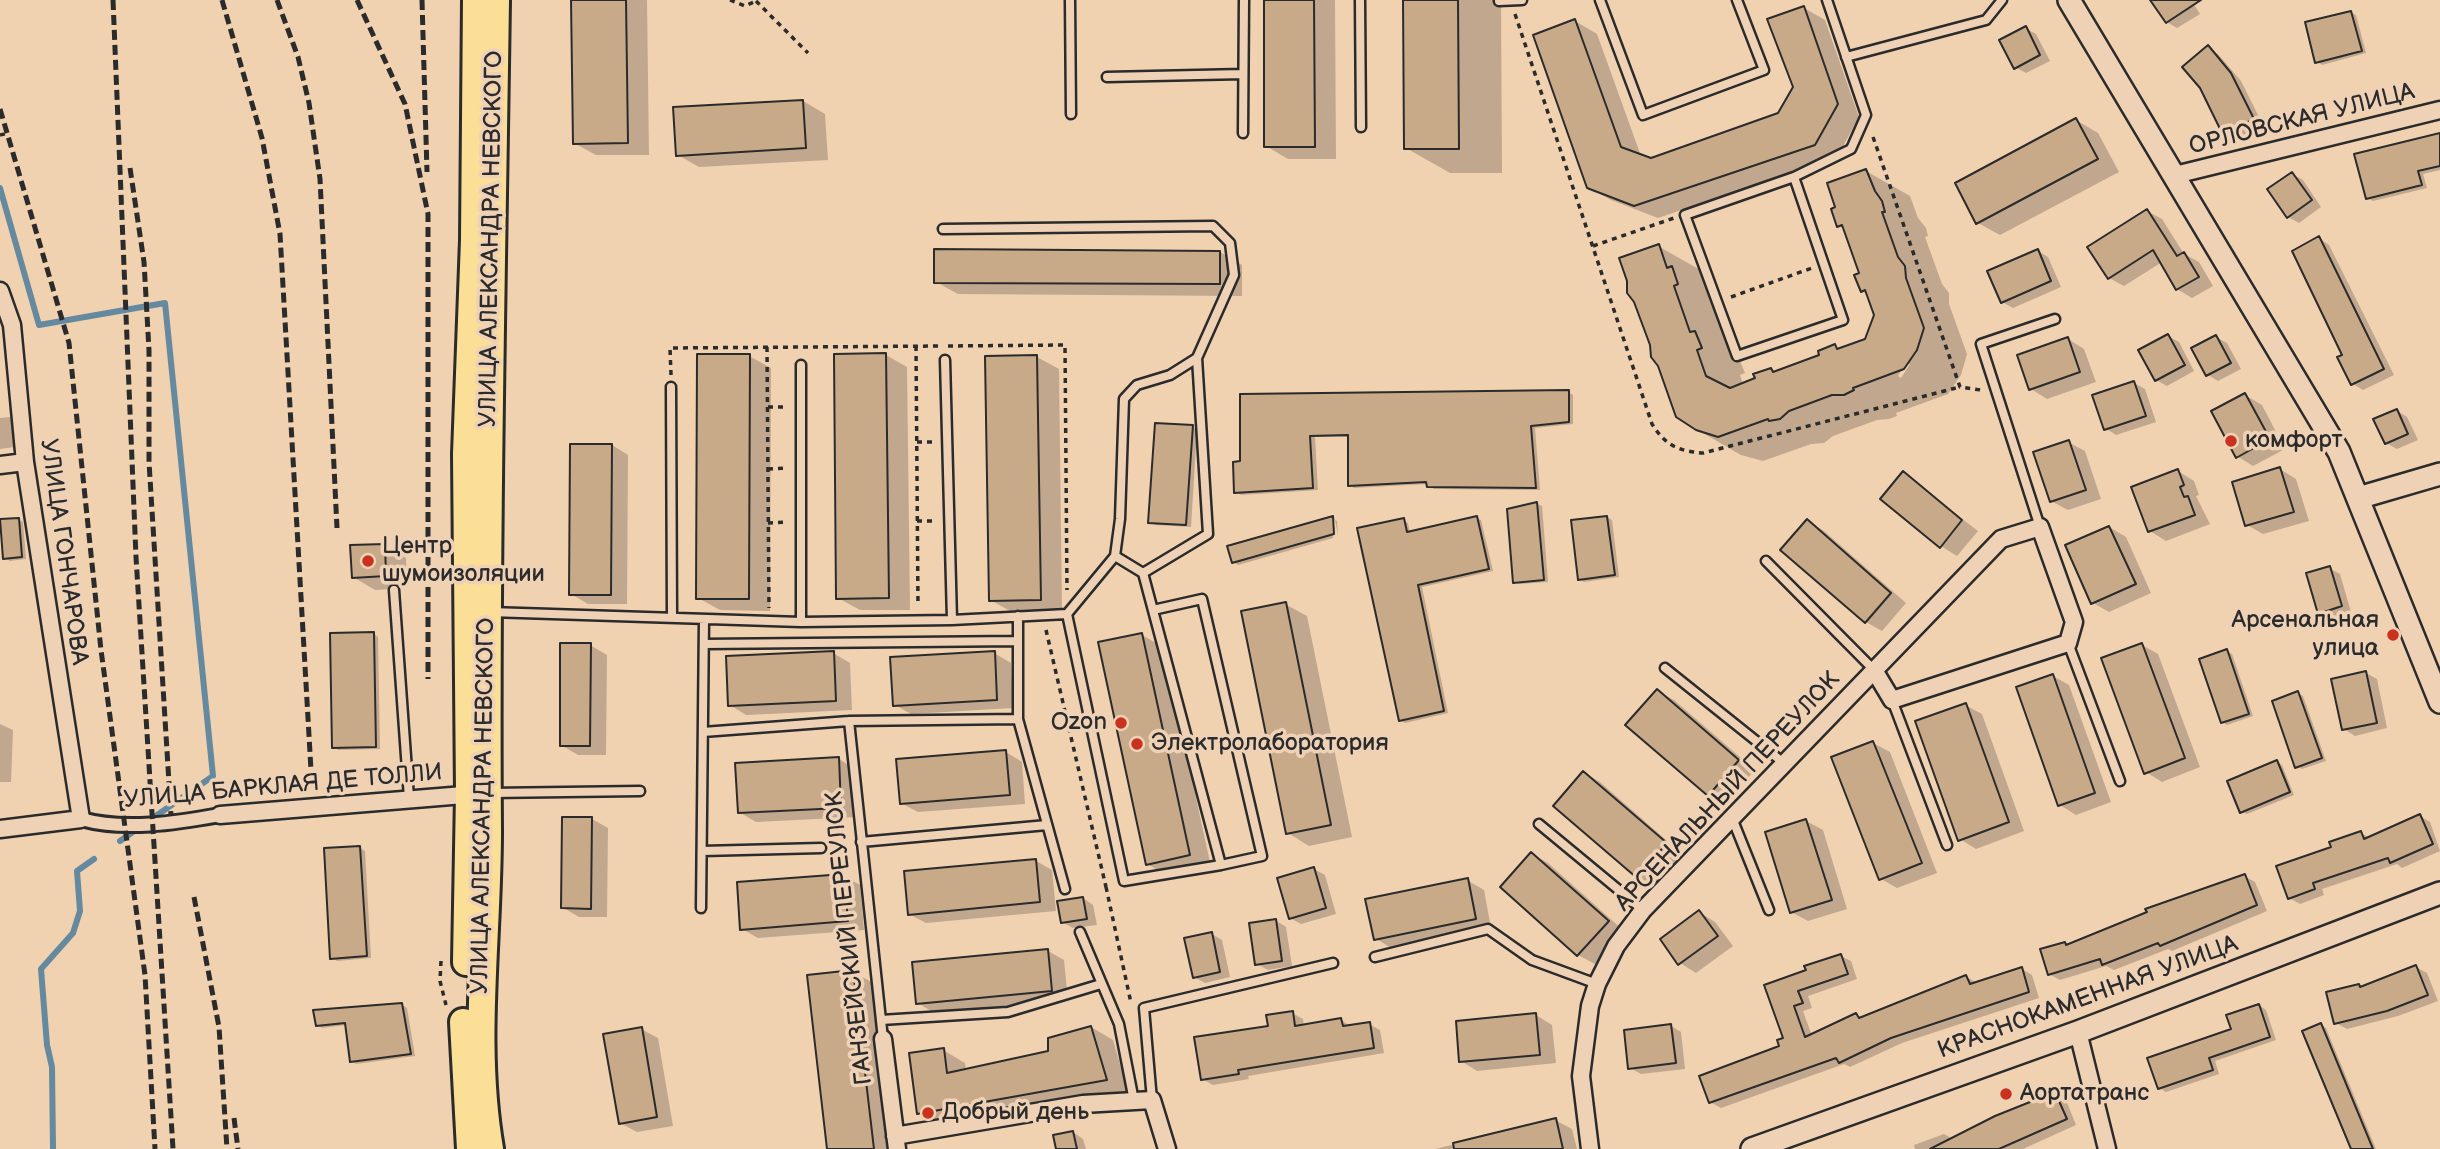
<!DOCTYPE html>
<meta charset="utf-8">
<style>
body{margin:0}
canvas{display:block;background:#f0d1b0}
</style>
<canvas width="2440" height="1149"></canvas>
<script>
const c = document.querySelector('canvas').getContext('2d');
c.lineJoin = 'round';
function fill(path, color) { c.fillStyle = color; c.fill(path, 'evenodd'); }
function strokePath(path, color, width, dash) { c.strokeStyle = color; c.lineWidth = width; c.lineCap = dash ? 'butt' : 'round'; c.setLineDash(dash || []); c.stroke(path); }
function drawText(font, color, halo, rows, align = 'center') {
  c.font = font + ' "Balsamiq Sans",sans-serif'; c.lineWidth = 7; c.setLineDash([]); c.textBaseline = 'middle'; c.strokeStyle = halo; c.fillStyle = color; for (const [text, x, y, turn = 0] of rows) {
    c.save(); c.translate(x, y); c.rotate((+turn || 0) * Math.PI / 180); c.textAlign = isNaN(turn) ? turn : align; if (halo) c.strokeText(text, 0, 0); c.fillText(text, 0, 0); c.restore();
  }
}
const shadow = new Path2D(`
 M572,0H647L649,155H596L574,143Z
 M1265,0H1335L1336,159H1288L1266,146Z
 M1405,0H1501L1502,173H1450L1406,148Z
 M2157,0H2191L2200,14L2177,28L2167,22Z
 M1804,8L1825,20L1859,117L1837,157L1658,218L1611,200L1588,187L1575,21L1597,34L1641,156L1651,160L1780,115L1795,87Z
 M2351,12L2356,15L2366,53L2322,65L2317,62Z
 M2025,28L2036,34L2050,61L2026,73L2015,67Z
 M2208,48L2218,54L2241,81L2263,125L2235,140L2225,133Z
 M803,101L825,114L828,160L699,167L678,155Z
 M2076,120L2098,133L2119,172L2000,235L1978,223Z
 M2440,135V170L2423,174L2427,188L2373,201L2367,198Z
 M1866,171L1910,196L1918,218L1926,228L1928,236L1925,237L1942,284L1949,293V304L1967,354L1961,375L1948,394L1896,413L1897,416L1889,419L1877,420L1833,436L1824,443L1811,444L1763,461L1741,455L1696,429L1658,246L1702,271L1745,373L1740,375L1743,384L1771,369L1776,373L1822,356L1835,346L1841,349L1866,340L1876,315L1869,295L1862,291L1861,274L1845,229L1839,226ZM1905,364H1910L1901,378L1898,376Z
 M2292,174L2303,180L2321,207L2299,223L2288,217Z
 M2147,211L2162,219L2184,254L2199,262L2213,286L2192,298L2177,289L2162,262L2124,286L2109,278Z
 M2319,238L2329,245L2394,375L2363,390L2353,384Z
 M2038,251L2048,257L2061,287L2013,308L2002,302Z
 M1220,252L1242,265V296L958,294L936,282Z
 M2168,336L2179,342L2194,371L2167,386L2156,380Z
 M2216,337L2227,343L2241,369L2218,381L2208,375Z
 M2068,339L2084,349L2096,382L2047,399L2031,389Z
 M886,355L907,367L910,610H860L838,598Z
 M749,356L771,368L770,611L720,610L698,598Z
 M1037,357L1059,369L1062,612H1012L990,600Z
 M2134,383L2145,389L2156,422L2116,435L2105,428Z
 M1568,392L1573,395V424L1535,428L1540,490L1434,489L1428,484L1354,488L1349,485L1350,437H1315L1318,490L1241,495L1236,492L1242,463V395Z
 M2245,395L2262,405L2285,449L2253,466L2237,456Z
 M2396,410L2407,417L2418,440L2397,449L2386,443Z
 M10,417L20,423L22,446L0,449V418Z
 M1192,427L1197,430L1191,527L1155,525L1150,522Z
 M2068,442L2085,451L2101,499L2068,510L2051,501Z
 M612,445L628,455L627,604H588L571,594Z
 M2280,469L2296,479L2309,521L2263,534L2247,525Z
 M2178,471L2194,481L2199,495L2196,496L2210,524L2166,541L2150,531Z
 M1903,474L1978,531L1957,556L1941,546Z
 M1537,504L1542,506L1548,582L1520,584L1515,582Z
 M1607,517L1612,520L1619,577L1584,582L1579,579Z
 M1332,518L1337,521L1338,536L1335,519H1331L1333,538L1238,565L1234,562Z
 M1476,518L1481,520L1493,571L1422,587L1448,713L1405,723L1400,720L1403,520L1408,523L1410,533Z
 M18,520L23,522L26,559L10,561L5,558Z
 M1807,521L1824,531L1906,603L1882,631L1866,622Z
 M2109,527L2126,537L2151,593L2109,612L2093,603Z
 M384,545L406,558L407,588L375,590L353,577Z
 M2329,568L2340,574L2351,612L2330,619L2320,612Z
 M1285,604L1307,616L1352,837L1309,846L1288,833Z
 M374,634L378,637L380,749L338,750L334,747Z
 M1142,635L1163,647L1211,867L1169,876L1147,864Z
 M590,645L607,655L606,755H578L561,745Z
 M2142,645L2158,654L2200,767L2162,782L2146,772Z
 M2227,651L2232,654L2253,716L2227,725L2222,722Z
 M833,653L850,663L852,710L746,715L730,705Z
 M994,653L1011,663L1013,708L911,714L895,705Z
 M2366,673L2377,679L2387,728L2355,736L2344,729Z
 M2053,676L2069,685L2111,802L2076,815L2060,805Z
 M1657,691L1674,700L1755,770L1725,804L1709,795Z
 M2298,693L2303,696L2326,761L2302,769L2297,766Z
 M1965,705L1982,714L2024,831L1976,849L1960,839Z
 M0,724L13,730L11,782H0Z
 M1873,743L1890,752L1937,873L1897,888L1881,879Z
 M1006,752L1022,762L1025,804L918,812L901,803Z
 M839,759L855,769L857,817L756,822L739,812Z
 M2277,762L2282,765L2294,795L2247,814L2242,812Z
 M1584,773L1600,782L1682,854L1654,886L1638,877Z
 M2420,816L2430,822L2440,851L2402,868L2397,864L2322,889L2324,895L2300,904L2289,898L2333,848L2361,833L2370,838Z
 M592,819L608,828L607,917H579L562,907Z
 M1806,821L1823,830L1847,909L1808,921L1791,912Z
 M360,848L365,851L371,958L337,961L332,958Z
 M1532,854L1548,863L1624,931L1595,964L1578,955L1502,887Z
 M1036,861L1052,870L1056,911L926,923L909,914Z
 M1314,869L1325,875L1336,914L1301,924L1290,918Z
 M844,876L860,885L864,930L758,938L742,929Z
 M2244,876L2255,882L2267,911L2172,951L2168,949L2114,970L2106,966L2060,980L2049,974L2065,943L2069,946Z
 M1467,880L1484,890L1491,928L1391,948L1375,938Z
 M1083,898L1093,905L1097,925L1073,928L1062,922Z
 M1699,912L1715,922L1733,946L1696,973L1680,963Z
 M1275,920L1286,927L1292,966L1268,970L1257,964Z
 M1212,934L1222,940L1230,977L1205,983L1194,977Z
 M1048,951L1064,960L1068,1000L934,1013L918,1003Z
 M1841,956L1851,961L1857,979L1808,996L1812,1008L1803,1011L1812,1036L1856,1015L1862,1018L1966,977L1978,983L2022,969L2032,975L2039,998L1902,1043L1850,1067L1844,1064L1721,1108L1710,1102L1782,1047L1785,1039L1766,986Z
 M2416,967L2427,973L2438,1001L2398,1016L2347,1029L2336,1023L2359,985L2363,987Z
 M853,972L875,984L894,1149H828Z
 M402,1005L407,1008L415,1056L356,1064L351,1061L347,1025L322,1028L317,1025Z
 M2259,1005L2266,1010L2276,1040L2215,1061L2219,1074L2166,1092L2159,1088Z
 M1292,1013L1303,1019L1304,1026L1341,1020L1352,1027L1369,1024L1380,1030L1384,1053L1248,1076L1249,1079L1213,1085L1202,1079Z
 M1536,1015L1552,1025L1556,1063L1477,1071L1461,1061Z
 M2321,1025L2326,1028L2376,1149H2353Z
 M1671,1026L1681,1032L1685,1069L1641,1074L1630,1068Z
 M1091,1027L1113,1040L1128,1092L941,1126L919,1113L943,1050L965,1063L966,1070L1049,1052Z
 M641,1029L658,1038L673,1126L637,1132L620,1123Z
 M2055,1094L2066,1100L2076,1125L2023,1149H1915L1914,1145L1944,1134L1953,1139Z
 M1555,1120L1572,1129L1577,1149H1435Z
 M1073,1132L1083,1139L1086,1149H1057Z`);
const stream = new Path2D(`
 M0,188L39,325L165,303L213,776L120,841
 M53,1149L52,1067L47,1045L41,969L73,933L80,911L77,871L94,859`);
const building = new Path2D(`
 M571,0H626L628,143L573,144Z
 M1264,0H1314L1315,147H1264Z
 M1403,0H1458L1459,149H1404Z
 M2150,0H2201L2166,23Z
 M1804,6L1838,104L1815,145L1634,206L1587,188L1533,35L1575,19L1621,147L1651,158L1778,113L1793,87L1767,19Z
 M2351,11L2362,51L2315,63L2305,22Z
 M2026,26L2040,55L2014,69L1999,40Z
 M2208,45L2231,73L2254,119L2223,135L2200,88L2182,67Z
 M803,100L806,148L676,156L673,107Z
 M2076,118L2098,159L1976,224L1955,183Z
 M2440,133V166L2418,171L2422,185L2366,199L2354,154Z
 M1866,169L1875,191L1882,201L1885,212H1882L1898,257L1905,266L1906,278L1924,328L1917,350L1904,369L1853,388L1854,390L1844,395H1832L1789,411L1780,419L1769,421L1768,419L1718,437L1696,430L1676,417L1658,366L1651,357L1650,345L1634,302L1627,293V281L1619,258L1659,244L1667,268L1672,266L1678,284L1674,286L1690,332L1695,331L1702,348L1697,350L1706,376L1730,388L1755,378L1753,374L1771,368L1773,372L1819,355L1818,351L1835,344L1837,349L1865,339L1874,315L1865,290L1861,292L1854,275L1859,273L1842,225L1837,227L1831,209L1835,207L1827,183Z
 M2292,172L2312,200L2287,218L2267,189Z
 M2147,209L2177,256L2184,252L2199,277L2176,290L2153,250L2108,279L2087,247Z
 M2319,236L2384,369L2351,385L2337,357L2342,355L2292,251Z
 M934,249L1220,251V284L934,283Z
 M2038,249L2051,281L2001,303L1987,271Z
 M2168,334L2185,365L2155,381L2138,350Z
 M2216,335L2231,363L2206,376L2191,348Z
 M2068,337L2080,372L2029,390L2017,355Z
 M886,353L889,598L836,599L834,354Z
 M697,354H750L749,599H696Z
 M1037,355L1041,600L989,601L985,356Z
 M2134,381L2146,416L2104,430L2092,395Z
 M1569,390V422L1531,426L1536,488L1427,487L1426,482L1348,486V435L1310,436L1313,488L1234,493L1233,462L1240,461V394Z
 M2245,393L2270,439L2236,458L2211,411Z
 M2397,409L2408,434L2385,444L2373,419Z
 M1155,423L1193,425L1186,525L1148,523Z
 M2069,440L2086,490L2050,502L2033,452Z
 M570,444H612L611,595H569Z
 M2280,467L2294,512L2245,526L2232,482Z
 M2178,469L2184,485L2180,487L2184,497L2188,496L2195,515L2148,532L2131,487Z
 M1903,471L1962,520L1940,548L1880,499Z
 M1537,502L1544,580L1513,583L1507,509Z
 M1333,516L1334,534L1232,563L1227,546Z
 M1477,516L1489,569L1418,585L1444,711L1399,721L1357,528L1404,518L1407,532Z
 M1607,516L1615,575L1578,580L1571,520Z
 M19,518L22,557L3,559L0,519Z
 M1807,519L1891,593L1865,623L1780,550Z
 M2109,526L2136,584L2091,604L2065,545Z
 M385,544L386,576L352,578L350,545Z
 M2330,566L2342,606L2318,614L2306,573Z
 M1286,602L1331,825L1286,834L1241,611Z
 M374,632L376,747L332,748L330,633Z
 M1142,633L1190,855L1146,865L1098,642Z
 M560,643H591L590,746H560Z
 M2142,643L2185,758L2144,774L2101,658Z
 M2227,649L2249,714L2221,723L2199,659Z
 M834,651L836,701L728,706L726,656Z
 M995,651L997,700L893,706L890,657Z
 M2366,671L2377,723L2342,730L2331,679Z
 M2053,674L2095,793L2058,806L2016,687Z
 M1657,689L1739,760L1708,796L1625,725Z
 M2298,691L2322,758L2295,768L2272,701Z
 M1966,703L2009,822L1958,841L1915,721Z
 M1873,741L1922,863L1879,880L1831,757Z
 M1006,750L1010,795L900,804L896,759Z
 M839,757L841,808L738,813L735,763Z
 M2277,760L2290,792L2240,813L2227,781Z
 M1583,771L1667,843L1637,878L1553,806Z
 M2420,814L2433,844L2390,863L2388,858L2313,883L2315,889L2288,899L2276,866L2331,847L2329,842L2361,831L2364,839Z
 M562,817H592L591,909L561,908Z
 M1806,819L1832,900L1790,913L1765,832Z
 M360,846L367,956L330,959L324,848Z
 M1531,852L1609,921L1577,956L1500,887Z
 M1036,859L1040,902L908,915L904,871Z
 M1314,867L1326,908L1289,919L1277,878Z
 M844,874L848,921L740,930L737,882Z
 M2245,874L2257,905L2160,946L2158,943L2102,965L2100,959L2048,975L2040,949L2065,942L2066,945L2147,912L2145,909Z
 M1468,878L1476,919L1374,940L1365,899Z
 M1083,897L1087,919L1061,923L1057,901Z
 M1699,910L1718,936L1678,965L1660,939Z
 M1276,919L1282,961L1255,965L1249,923Z
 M1212,932L1220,972L1193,978L1184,938Z
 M1048,949L1052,991L916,1004L912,962Z
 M1841,954L1848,974L1798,991L1803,1003L1794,1006L1805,1037L1856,1013L1859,1018L1966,975L1970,984L2022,967L2029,992L1891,1038L1839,1063L1836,1058L1709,1103L1699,1076L1779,1046L1777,1040L1783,1038L1764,985L1806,970L1804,966Z
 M2416,965L2428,995L2387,1011L2334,1024L2326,992L2359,984L2360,987Z
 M853,970L874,1149H827L807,975Z
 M402,1003L411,1054L350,1062L345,1023L316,1026L313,1010Z
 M2259,1004L2270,1037L2209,1058L2213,1070L2158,1089L2147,1058L2231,1029L2226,1015Z
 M1293,1011L1295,1026L1341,1018L1343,1026L1370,1022L1374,1048L1238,1070L1239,1074L1201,1080L1194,1037L1268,1026L1266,1015Z
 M1536,1013L1540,1055L1459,1062L1456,1021Z
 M2321,1023L2373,1149H2351L2302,1031Z
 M1671,1024L1676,1063L1628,1069L1624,1030Z
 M1091,1026L1107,1080L917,1114L909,1053L944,1048L947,1073L1048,1051V1038Z
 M642,1027L657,1117L619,1124L603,1034Z
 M2055,1092L2067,1119L1999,1149H1930L1995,1116Z
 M1556,1118L1563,1149H1454L1453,1143Z
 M1073,1131L1077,1149H1056L1053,1135Z`);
const path = new Path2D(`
 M730,0L745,6L756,1
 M756,1L808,53
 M1515,14L1652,424C1666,446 1678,451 1703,453L1960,387
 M0,135L9,133
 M1873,137L1960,387L1981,390
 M1593,246L1674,218
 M1731,297L1812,268
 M916,346L918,606
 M948,346L1065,345L1067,590
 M767,347L769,608
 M671,375L670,348L940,346
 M768,407H786
 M917,442H936
 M768,469L787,468
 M917,521H936
 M768,523L787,522
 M1046,630L1106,887
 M1106,887L1131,1003
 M441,961L440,981L446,1005`);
const service = new Path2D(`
 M1070,0L1071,114
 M1360,0L1361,127
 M1600,0L1643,115L1764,70L1737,0
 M1499,1L1522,0
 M1846,57L1986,20L2002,0
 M1107,77L1243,74
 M1243,133L1244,0
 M1794,177L1685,215L1737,356L1843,320L1794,177L1851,149L1866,115L1827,0
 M943,229L1213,226L1230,243L1234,275L1197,358L1170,375L1137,385L1124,399L1120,519L1115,556
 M945,360L952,620
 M671,387L672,618
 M2040,527L1981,344L2055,319
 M1766,561L1874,670
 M394,590L409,798
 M1153,610L1202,599L1262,856L1221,865
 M490,612L801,622L952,620L1067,614L1115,556L1143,573L1208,534L1197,358
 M1067,614L1124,881L1221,865L1143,573
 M801,622V365
 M2068,643L2120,781
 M704,644L1018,641
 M1665,668L1785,764
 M1892,700L1947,845
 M1018,719L1065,889
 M849,721L883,1039
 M703,732L849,721L1018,719V616
 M490,793L640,791
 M1732,818L1769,910
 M1539,824L1643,910
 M861,842L1047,825
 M702,851L821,848
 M701,908L704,619
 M1080,932L1119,1024L1134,1101
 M1375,957L1488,929L1532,960L1597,984
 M881,1020L1008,1012L1101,984
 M1152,1100L1144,1008L1333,963`);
const pedestrian = new Path2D(`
 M81,819C124,831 176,823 220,815`);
const minor = new Path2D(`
 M2175,175L2440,110
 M0,291L12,325L25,462L81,819L0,829
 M0,465L25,462
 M220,815L476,794
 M2078,1032L2107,1149
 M883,1039L897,1149
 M895,1136L1083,1104L1152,1100L1167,1149
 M1590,1149L1581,1076L1590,1006L1597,984L1616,946L1643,910L2001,539L2040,527L2074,622L2068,643L1892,700L1874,670`);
const tertiary = new Path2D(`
 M2069,0L2339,452L2440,702
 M2358,498L2440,474
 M1752,1149L2078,1032L2440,893`);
const primary = new Path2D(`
 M466,962L469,794L466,454L474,240L476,0
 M463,1022L470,1149
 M490,1149C472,1044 488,938 488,832C486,555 492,277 496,0`);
const rail = new Path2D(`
 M113,0L136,557L173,1149
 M222,0L262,138L280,234L311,770
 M277,0L298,57L309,103L320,179L337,528
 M357,0L405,104L428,214V679
 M422,0L427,172
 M0,109L69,343L101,650L145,975L155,1149
 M130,168L144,262L149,350V462L171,815
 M194,897L219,1027L227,1149
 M234,1118L238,1149`);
const markers = [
 [2231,441,7,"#c8321e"],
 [368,561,7,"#c8321e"],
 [2393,635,7,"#c8321e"],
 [1121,723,7,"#c8321e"],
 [1137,744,7,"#c8321e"],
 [2006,1094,7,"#c8321e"],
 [928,1113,7,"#c8321e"]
];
const streetNames = [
 ["ОРЛОВСКАЯ УЛИЦА",2302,120,-14],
 ["УЛИЦА АЛЕКСАНДРА НЕВСКОГО",492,239,-89],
 ["УЛИЦА ГОНЧАРОВА",63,552,82],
 ["УЛИЦА БАРКЛАЯ ДЕ ТОЛЛИ",283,787,-5],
 ["АРСЕНАЛЬНЫЙ ПЕРЕУЛОК",1728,792,-47],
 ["УЛИЦА АЛЕКСАНДРА НЕВСКОГО",484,806,-89],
 ["ГАНЗЕЙСКИЙ ПЕРЕУЛОК",850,938,-96],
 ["КРАСНОКАМЕННАЯ УЛИЦА",2088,998,-20]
];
const poiNames = [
 ["комфорт",2245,441],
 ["Центр",382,547],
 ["шумоизоляции",382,575],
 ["Арсенальная",2379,621,"right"],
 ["улица",2379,649,"right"],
 ["Ozon",1107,723,"right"],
 ["Электролаборатория",1151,744],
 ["Аортатранс",2020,1094],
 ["Добрый день",942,1113]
];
fill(shadow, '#0003');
strokePath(stream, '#65899e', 6);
fill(building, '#c8aa89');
strokePath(building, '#2b2b2b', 2);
strokePath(service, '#2b2b2b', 13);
strokePath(pedestrian, '#2b2b2b', 18);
strokePath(minor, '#2b2b2b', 21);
strokePath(tertiary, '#2b2b2b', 26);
strokePath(primary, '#2b2b2b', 32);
strokePath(path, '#2b2b2b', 3.5, [5, 5]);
strokePath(service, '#efd2b6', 8);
strokePath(pedestrian, '#efd2b6', 12);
strokePath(minor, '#efd2b6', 16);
strokePath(tertiary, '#efd2b6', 21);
strokePath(primary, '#fbdf96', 26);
strokePath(rail, '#2b2b2b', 5, [10, 5]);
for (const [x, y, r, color] of markers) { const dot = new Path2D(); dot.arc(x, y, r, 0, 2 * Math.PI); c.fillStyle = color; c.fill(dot); strokePath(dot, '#efd2b6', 2.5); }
drawText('24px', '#2b2b2b', '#efd2b6', streetNames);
drawText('24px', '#2b2b2b', '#efd2b6', poiNames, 'left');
</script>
